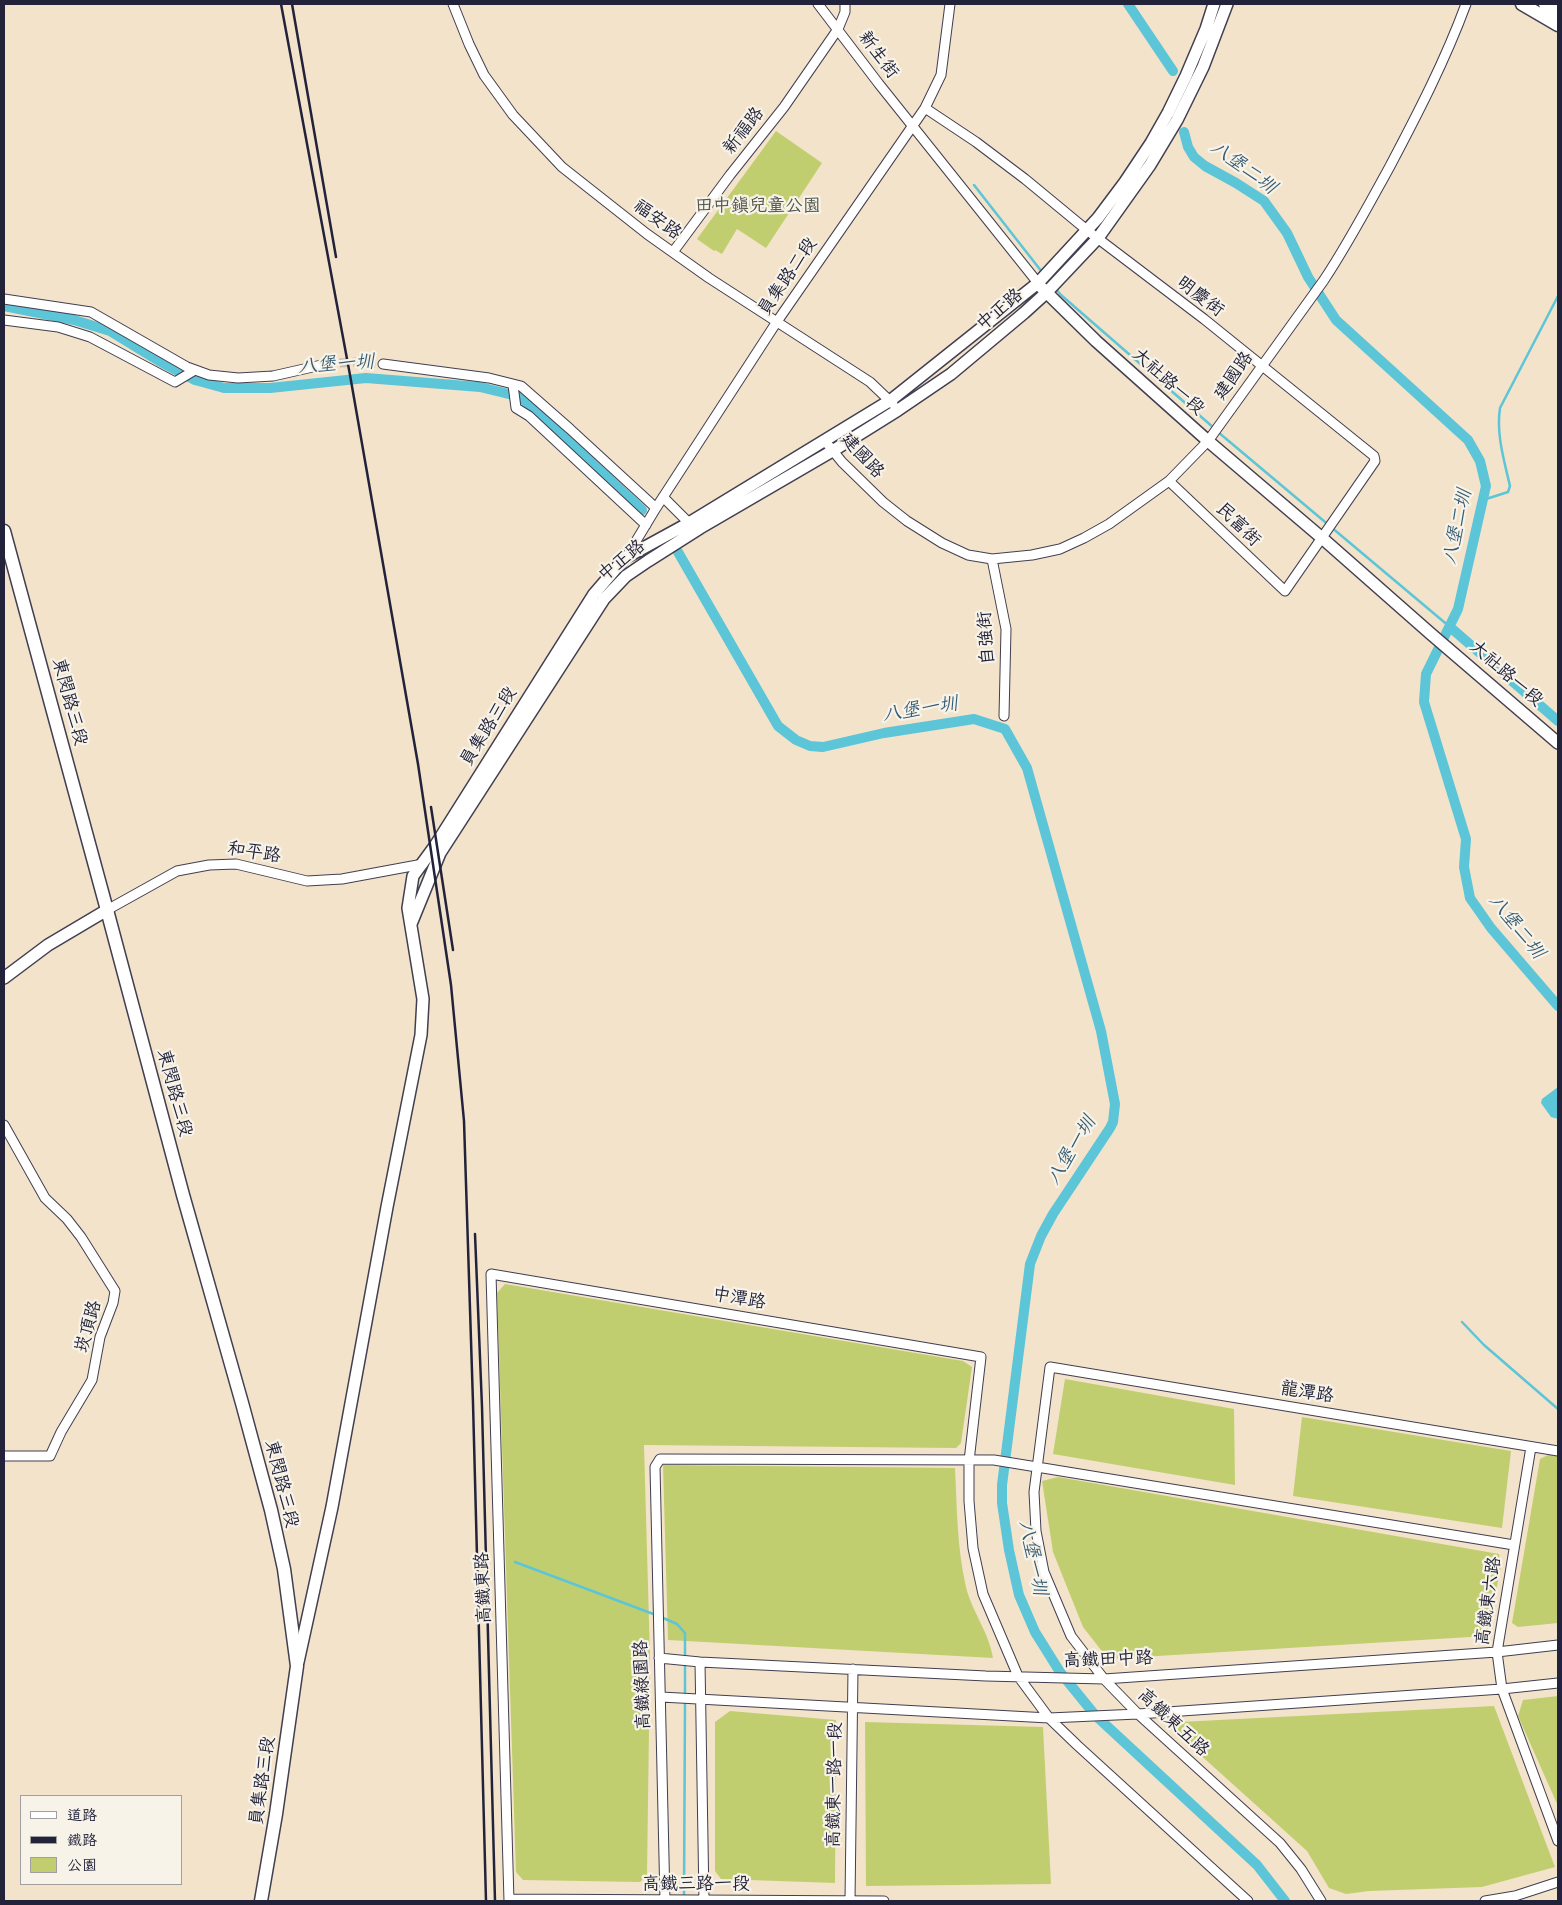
<!DOCTYPE html>
<meta charset="utf-8">
<style>
body{margin:0}
#map{position:relative;width:1562px;height:1905px;overflow:hidden;background:#f3e3ca;font-family:Itim,"LXGW WenKai TC",sans-serif}
canvas{display:block}
.frame{position:absolute;inset:0;border:5px solid #22223b;pointer-events:none}
.legend{position:absolute;left:20px;top:1795px;width:162px;height:90px;box-sizing:border-box;background:#f7f3e8;border:1px solid #a29fa3;margin:0;padding:6px 9px;list-style:none;font-size:15px;color:#22223b}
.legend li{display:flex;align-items:center;gap:10px;height:25px}
.legend b{width:25px;border:1px solid #a29fa3}
</style>
<div id="map">
<canvas width="1562" height="1905"></canvas>
<div class="frame"></div>
<ul class="legend">
<li><b style="height:6px;background:#fff"></b>道路</li>
<li><b style="height:6px;background:#22223b"></b>鐵路</li>
<li><b style="height:14px;background:#c1ce70"></b>公園</li>
</ul>
</div>
<script>
const c = document.querySelector('canvas').getContext('2d');
c.lineJoin = 'round';
function fill(path, color) { c.fillStyle = color; c.fill(path, 'evenodd'); }
function strokePath(path, color, width, dash) { c.strokeStyle = color; c.lineWidth = width; c.lineCap = dash ? 'butt' : 'round'; c.setLineDash(dash || []); c.stroke(path); }
function drawText(font, color, halo, rows, align = 'center') {
  c.font = font + ' Itim,"LXGW WenKai TC",sans-serif'; c.lineWidth = 4.5; c.setLineDash([]); c.textBaseline = 'middle'; c.strokeStyle = halo; c.fillStyle = color; for (const [text, x, y, turn = 0] of rows) {
    c.save(); c.translate(x, y); c.rotate((+turn || 0) * Math.PI / 180); c.textAlign = isNaN(turn) ? turn : align; if (halo) c.strokeText(text, 0, 0); c.fillText(text, 0, 0); c.restore();
  }
}
const green = new Path2D(`
 M776,131L822,163L766,248L737,229L722,254L715,250L714,251L697,239Z
 M505,1284L963,1361L972,1367L961,1443L956,1448L644,1445L650,1657L647,1875L640,1882L523,1880L516,1872L497,1293Z
 M1065,1379L1234,1409L1235,1485L1053,1454Z
 M1302,1417L1511,1451L1502,1528L1293,1496Z
 M1550,1454L1558,1455V1623L1518,1627L1512,1623L1540,1459Z
 M663,1465L955,1468C957,1508 957,1548 966,1587C972,1612 989,1632 993,1658L668,1640Z
 M1058,1477L1499,1554L1501,1566L1487,1636L1108,1659L1083,1627L1053,1552L1042,1481Z
 M1558,1696V1806L1518,1716L1523,1700Z
 M1494,1706L1555,1867L1482,1887L1369,1891L1346,1894L1329,1888L1307,1851L1176,1733L1180,1722Z
 M730,1711L836,1720L835,1883L721,1879L715,1871V1722Z
 M865,1722L1043,1727L1051,1884L866,1886Z`);
const water = new Path2D(`
 M1558,1087V1119L1551,1117L1541,1103L1542,1099Z`);
const stream = new Path2D(`
 M974,185L1042,272
 M1055,288L1061,295L1214,428
 M1218,432L1450,627
 M1483,500L1508,492L1510,486C1504,460 1496,434 1500,408L1558,296
 M1462,1322L1484,1345L1558,1409
 M515,1562L656,1615
 M661,1617L677,1624L685,1633V1658
 M685,1695V1663
 M684,1897L685,1701`);
const canal = new Path2D(`
 M1128,4L1173,71
 M1184,132L1188,147L1194,157L1205,166L1236,183L1264,201L1287,233L1308,277L1336,320L1468,440L1480,461L1486,486L1458,609L1426,674L1424,702L1466,839L1464,867L1470,898L1491,928L1558,1006
 M4,306L74,320L110,331L159,361L195,380L224,388H270L366,378L480,387L521,397L642,510
 M678,552L778,726L796,740L810,746L823,747L884,733L974,719L1005,729L1027,768L1101,1031L1115,1104L1113,1122L1110,1128L1053,1214L1041,1236L1030,1264L1002,1485V1503L1009,1550L1019,1595L1035,1632L1060,1672L1095,1715L1257,1865L1285,1901
 M1450,627L1558,721`);
const minorTunnel = new Path2D(`
 M326,364L355,362L383,364`);
const minor = new Path2D(`
 M453,4L469,44L484,75L513,115L562,167L647,234L709,278L870,382L893,404
 M818,4L879,84L1038,283
 M925,108L976,142L1025,179L1088,231L1204,319L1374,456L1375,461L1285,591L1169,481
 M673,252L730,175L784,107L838,29L845,12V4
 M4,299L91,312L187,367L209,375L238,378L273,376L326,364
 M4,320L58,327L90,337L175,382L195,370
 M383,364L489,378L521,386L570,429L656,508
 M513,385L516,408L529,416L646,525
 M825,441L842,462L883,502L907,521L942,543L968,555L992,559L1032,555L1060,549L1084,538L1109,524L1169,481L1208,441L1324,280C1348,244 1368,206 1389,168C1417,115 1445,61 1466,4
 M663,497L689,523
 M627,556L656,508L776,323L925,108L941,75L950,4
 M992,559L1006,629L1004,716
 M107,910L177,871L209,865L236,864L307,881L342,879L423,864
 M4,1125L45,1198L67,1219L81,1237L115,1291L113,1303L100,1337L92,1380L61,1432L50,1456H4
 M1531,1447L1497,1652L1502,1689L1558,1841
 M659,1658L700,1662L986,1676L1104,1679L1497,1652L1558,1645
 M700,1662L704,1901
 M661,1697L1049,1718L1138,1714L1502,1689L1558,1683
 M509,1899L884,1901
 M509,1901L491,1274L981,1357L969,1461V1501L973,1548L983,1594L1018,1676L1049,1718L1077,1745L1248,1901
 M665,1901L655,1467L660,1459L994,1460L1514,1545
 M850,1901L853,1669
 M1321,1901L1301,1869L1280,1843L1138,1714L1104,1679L1071,1636L1044,1572L1036,1531L1034,1492L1050,1367L1558,1451
 M1485,1901L1515,1896L1558,1882`);
const tertiary = new Path2D(`
 M1041,287L1096,341L1208,441L1322,538L1431,634L1558,743
 M411,924L440,853L604,599L626,576L648,561L700,528L834,450L898,410L951,374L1024,313L1046,293L1098,238L1150,165L1177,120L1203,67L1227,4
 M4,978L48,945L107,910
 M298,1662L332,1507L387,1207L421,1035L423,999L408,908L413,876L435,846L594,594L625,558L689,523L891,400L1038,283L1098,218L1125,182L1151,143L1168,113L1186,76L1206,29L1214,4`);
const secondary = new Path2D(`
 M1522,4L1558,25
 M1545,4L1558,12
 M4,531L107,910L183,1195L242,1403L271,1510L284,1569L297,1666L276,1814L261,1901`);
const rail = new Path2D(`
 M281,4L350,375L418,764L451,985L464,1121L473,1403L486,1901
 M292,4L336,257
 M431,807L453,950
 M475,1234L482,1407L495,1901`);
const streetNames = [
 ["新生街",878,55,53],
 ["新福路",744,131,-52],
 ["福安路",657,220,36],
 ["員集路二段",788,277,-56],
 ["明慶街",1200,297,37],
 ["中正路",1000,310,-40],
 ["建國路",1234,376,-55],
 ["大社路一段",1168,382,42],
 ["建國路",862,456,47],
 ["民富街",1238,525,44],
 ["中正路",622,561,-39],
 ["自強街",987,638,-94],
 ["大社路一段",1506,674,41],
 ["東閔路三段",69,702,75],
 ["員集路三段",489,727,-58],
 ["和平路",254,853,9],
 ["東閔路三段",174,1093,75],
 ["中潭路",739,1299,10],
 ["崁頂路",89,1327,-75],
 ["龍潭路",1307,1393,9],
 ["東閔路三段",281,1484,76],
 ["高鐵東路",484,1588,-92],
 ["高鐵東六路",1489,1601,-82],
 ["高鐵田中路",1108,1660,-2],
 ["高鐵綠園路",643,1685,-92],
 ["高鐵東五路",1173,1723,43],
 ["員集路三段",263,1781,-82],
 ["高鐵東一路一段",835,1785,-89],
 ["高鐵三路一段",696,1884]
];
const parkNames = [
 ["田中鎮兒童公園",758,206]
];
const waterNames = [
 ["八堡二圳",1243,168,36],
 ["八堡一圳",336,365,-4],
 ["八堡二圳",1458,527,-78],
 ["八堡一圳",920,710,-9],
 ["八堡二圳",1516,927,51],
 ["八堡一圳",1072,1151,-59],
 ["八堡一圳",1032,1558,78]
];
fill(green, '#c1ce70');
fill(water, '#5cc5d8');
strokePath(stream, '#5cc5d8', 2.5);
strokePath(canal, '#5cc5d8', 10);
strokePath(minorTunnel, '#c9bcad', 9, [9, 4.5]);
strokePath(minor, '#413f50', 11);
strokePath(tertiary, '#413f50', 14);
strokePath(secondary, '#413f50', 15);
strokePath(minor, '#fff', 9);
strokePath(tertiary, '#fff', 11);
strokePath(secondary, '#fff', 12);
strokePath(rail, '#22223b', 2.5);
drawText('18px', '#22223b', '#f7f3e8', streetNames);
drawText('18px', '#52564b', '#f7f3e8', parkNames);
drawText('italic 19px', '#365b72', '#f7f3e8', waterNames);
</script>
